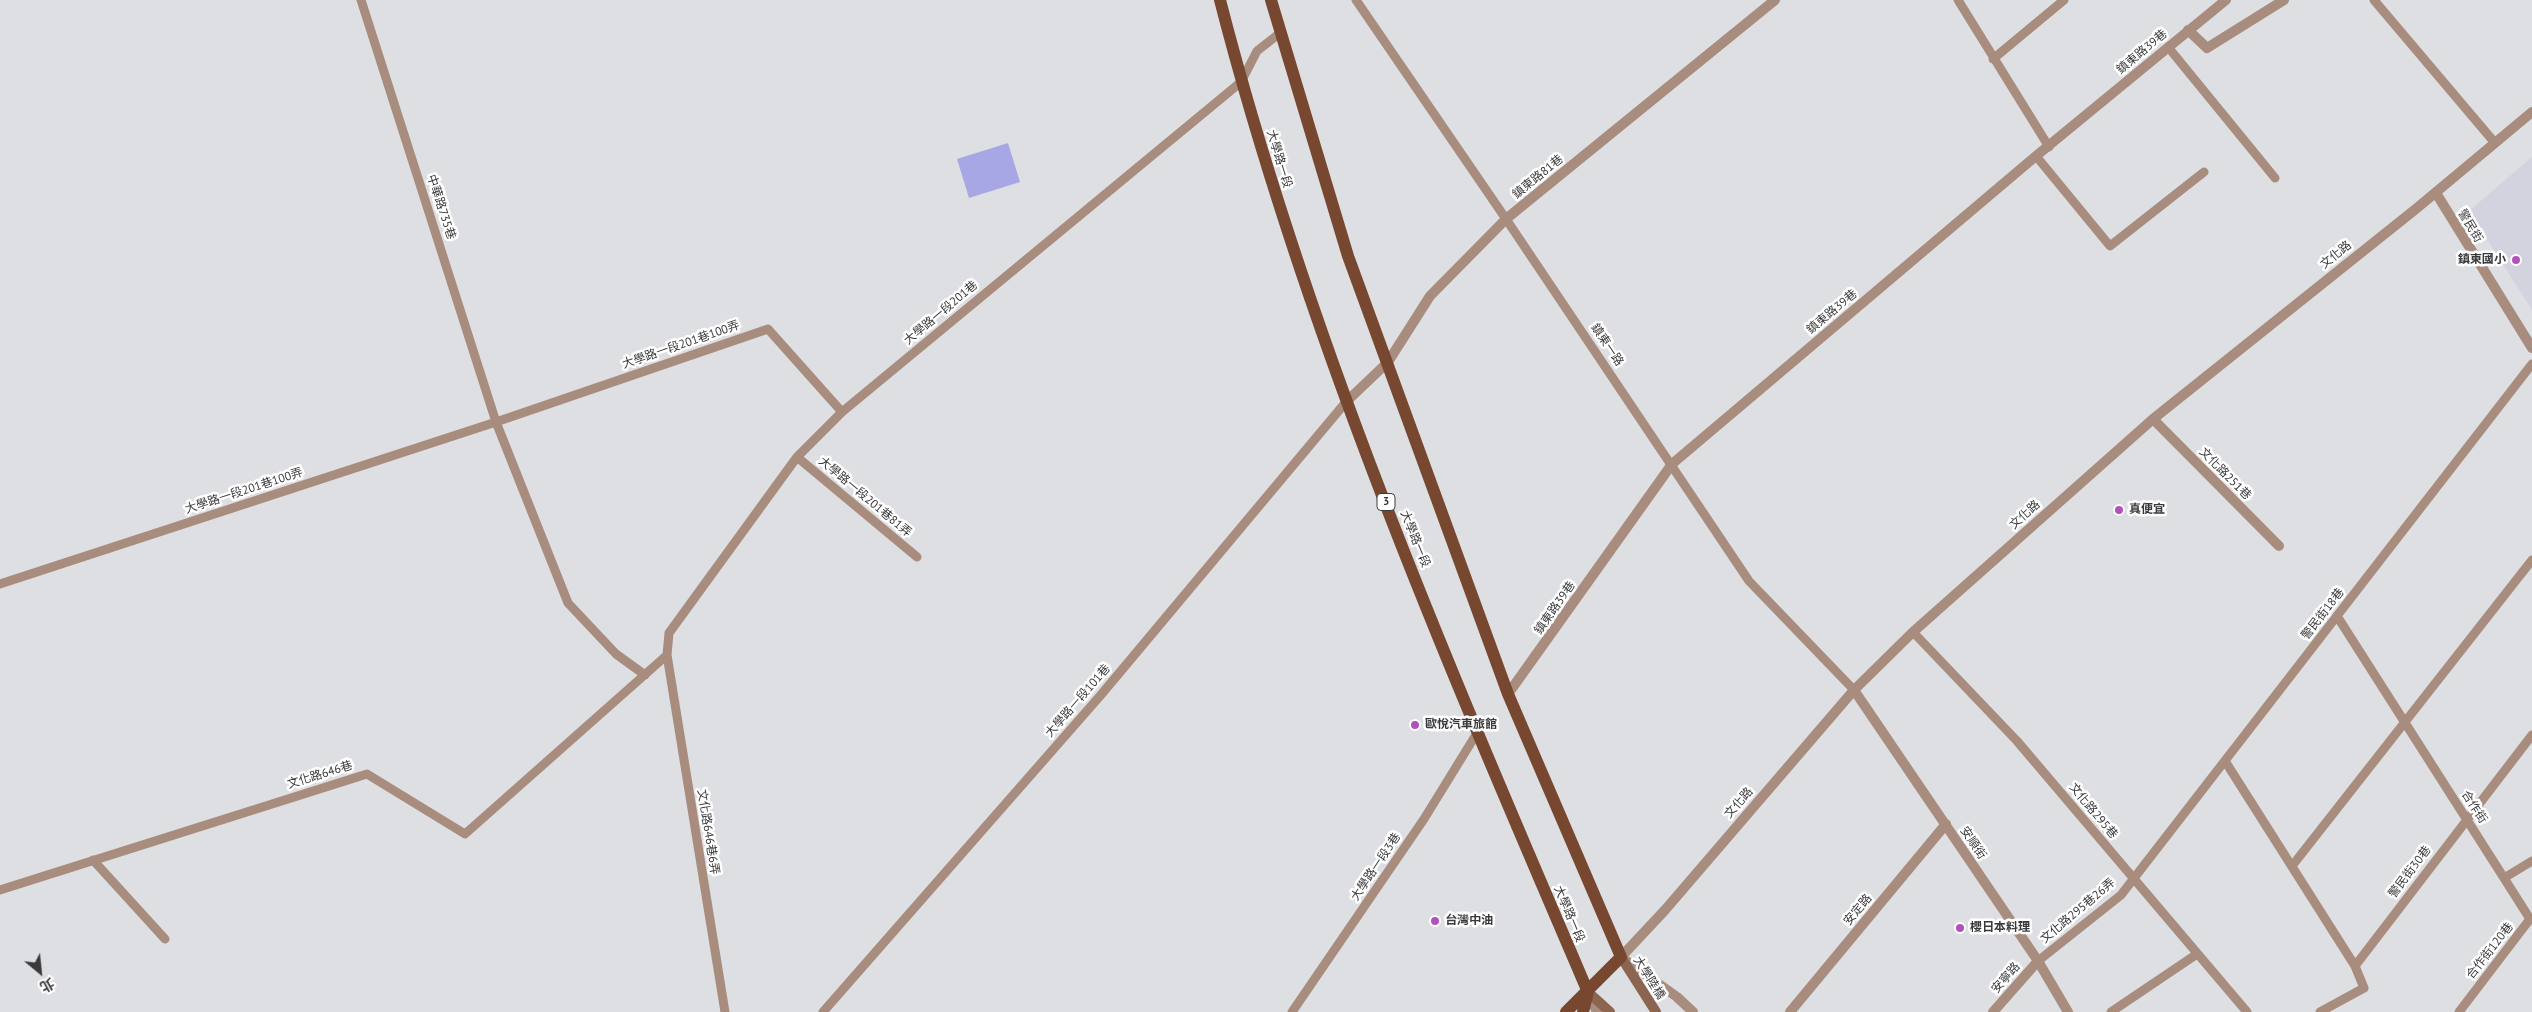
<!DOCTYPE html>
<meta charset="utf-8">
<style>
body{margin:0}
#map{position:relative;width:2532px;height:1012px;overflow:hidden;background:#dedfe3;font-family:"PT Sans","Noto Sans TC",sans-serif}
canvas{display:block}
.north{position:absolute;left:15px;top:947px;width:50px;height:50px;-webkit-text-stroke:4px #fff;paint-order:stroke;rotate:152deg;font-size:14px;font-weight:700;line-height:20px;text-align:center;color:#3a3a3c}
.north::after{content:'';display:block;margin:auto;width:18px;height:22px;background:#3a3a3c;clip-path:polygon(50% 0,100% 100%,50% 72%,0 100%)}
</style>
<div id="map">
<canvas width="2532" height="1012"></canvas>
<div class="north">北</div>
</div>
<script>
const c = document.querySelector('canvas').getContext('2d');
c.lineJoin = 'round';
function fill(path, color) { c.fillStyle = color; c.fill(path, 'evenodd'); }
function strokePath(path, color, width, dash) { c.strokeStyle = color; c.lineWidth = width; c.lineCap = dash ? 'butt' : 'round'; c.setLineDash(dash || []); c.stroke(path); }
function drawText(font, color, halo, rows, align = 'center') {
  c.font = font + ' "PT Sans","Noto Sans TC",sans-serif'; c.lineWidth = 5; c.setLineDash([]); c.textBaseline = 'middle'; c.strokeStyle = halo; c.fillStyle = color; for (const [text, x, y, turn = 0] of rows) {
    c.save(); c.translate(x, y); c.rotate((+turn || 0) * Math.PI / 180); c.textAlign = isNaN(turn) ? turn : align; if (halo) c.strokeText(text, 0, 0); c.fillText(text, 0, 0); c.restore();
  }
}
const built = new Path2D(`
 M2532,157V310L2469,211Z`);
const building = new Path2D(`
 M1008,143L1020,182L969,198L957,159Z`);
const lane = new Path2D(`
 M361,0L496,422L568,603L616,654L645,675
 M1356,0L1506,219L1749,581L1854,690
 M1958,0L2049,147
 M2374,0L2495,143
 M2168,47L2275,178
 M1993,59L2064,0
 M2036,156L2110,246L2204,172
 M797,457L917,557
 M0,584L496,422L768,329L842,412
 M2337,616L2504,878L2532,861
 M1913,632L2017,741L2247,1012
 M2225,761L2355,966
 M93,860L165,939
 M2292,866L2532,560
 M0,890L367,774L465,834L667,655
 M2038,961L2121,895L2532,364
 M725,1012L667,655L669,633L797,457L842,412L1241,82L1257,51L1280,33
 M823,1012L1100,696L1346,402
 M1292,1012L1424,819L1477,733
 M2111,1012L2197,954
 M2320,1012L2364,988L2355,966L2532,735
 M2459,1012L2530,919L2504,878`);
const street = new Path2D(`
 M2188,30L2207,48L2284,0
 M2436,193L2532,348
 M1346,402L1388,362L1430,296L1506,219L1775,0
 M2153,419L2279,546
 M1854,690L2038,961L2068,1012
 M1508,694L1672,464L2036,156L2226,0
 M1588,992L1597,1012
 M1693,1012L1677,997L1621,957L1665,910L1854,690L1913,632L2153,419L2417,208L2532,112
 M1790,1012L1946,824
 M1993,1012L2038,961`);
const secondary = new Path2D(`
 M1621,957L1656,1012
 M1588,992L1610,1012`);
const primary = new Path2D(`
 M1220,0C1308,342 1449,668 1588,992
 M1271,0L1348,256L1508,694L1621,957L1566,1012
 M1583,1012L1588,992`);
const markers = [
 [2516,260,5,"#af52bd"],
 [2119,510,5,"#af52bd"],
 [1415,725,5,"#af52bd"],
 [1435,921,5,"#af52bd"],
 [1960,928,5,"#af52bd"]
];
const shields = [
 [1386,502,18]
];
const shieldNames = [
 ["3",1386,502]
];
const streetNames = [
 ["鎮東路39巷",2142,52,-40],
 ["大學路一段",1279,159,73],
 ["鎮東路81巷",1538,177,-39],
 ["中華路735巷",441,207,72],
 ["警民街",2470,226,59],
 ["文化路",2336,255,-39],
 ["鎮東路39巷",1832,312,-40],
 ["大學路一段201巷",941,313,-40],
 ["大學路一段201巷100弄",681,345,-19],
 ["鎮東一路",1607,345,56],
 ["文化路251巷",2225,474,45],
 ["大學路一段201巷100弄",244,491,-18],
 ["大學路一段201巷81弄",865,497,40],
 ["文化路",2025,515,-42],
 ["大學路一段",1415,539,68],
 ["鎮東路39巷",1555,608,-55],
 ["警民街18巷",2323,614,-52],
 ["大學路一段101巷",1078,701,-49],
 ["文化路646巷",320,775,-17],
 ["文化路",1739,803,-49],
 ["合作街",2474,807,57],
 ["文化路295巷",2093,811,50],
 ["文化路646巷6弄",708,832,81],
 ["安順街",1973,843,56],
 ["大學路一段3巷",1376,867,-56],
 ["警民街30巷",2410,872,-53],
 ["安定路",1858,910,-50],
 ["文化路295巷26弄",2078,911,-40],
 ["大學路一段",1569,914,67],
 ["合作街120巷",2490,951,-52],
 ["大學陸橋",1649,978,58],
 ["安寧路",2006,978,-49]
];
const poiNames = [
 ["鎮東國小",2506,260,"right"],
 ["真便宜",2129,510],
 ["歐悅汽車旅館",1425,725],
 ["台灣中油",1445,921],
 ["櫻日本料理",1970,928]
];
fill(built, '#d2d3df');
fill(building, '#a7a7e5');
strokePath(lane, '#a88d7e', 9);
strokePath(street, '#a88d7e', 10);
strokePath(secondary, '#8c6550', 10);
strokePath(primary, '#77482f', 12);
for (const [x, y, r, color] of markers) { const dot = new Path2D(); dot.arc(x, y, r, 0, 2 * Math.PI); c.fillStyle = color; c.fill(dot); strokePath(dot, '#fff', 2); }
for (const [x, y, w] of shields) { const box = new Path2D(); box.roundRect(x - w / 2, y - 8.5, w, 17, 4); c.fillStyle = '#fff'; c.fill(box); strokePath(box, '#3a3a3c', 1); }
drawText('bold 11px', '#3a3a3c', null, shieldNames);
drawText('12px', '#3a3a3c', '#fff', streetNames);
drawText('bold 12px', '#3a3a3c', '#fff', poiNames, 'left');
</script>
